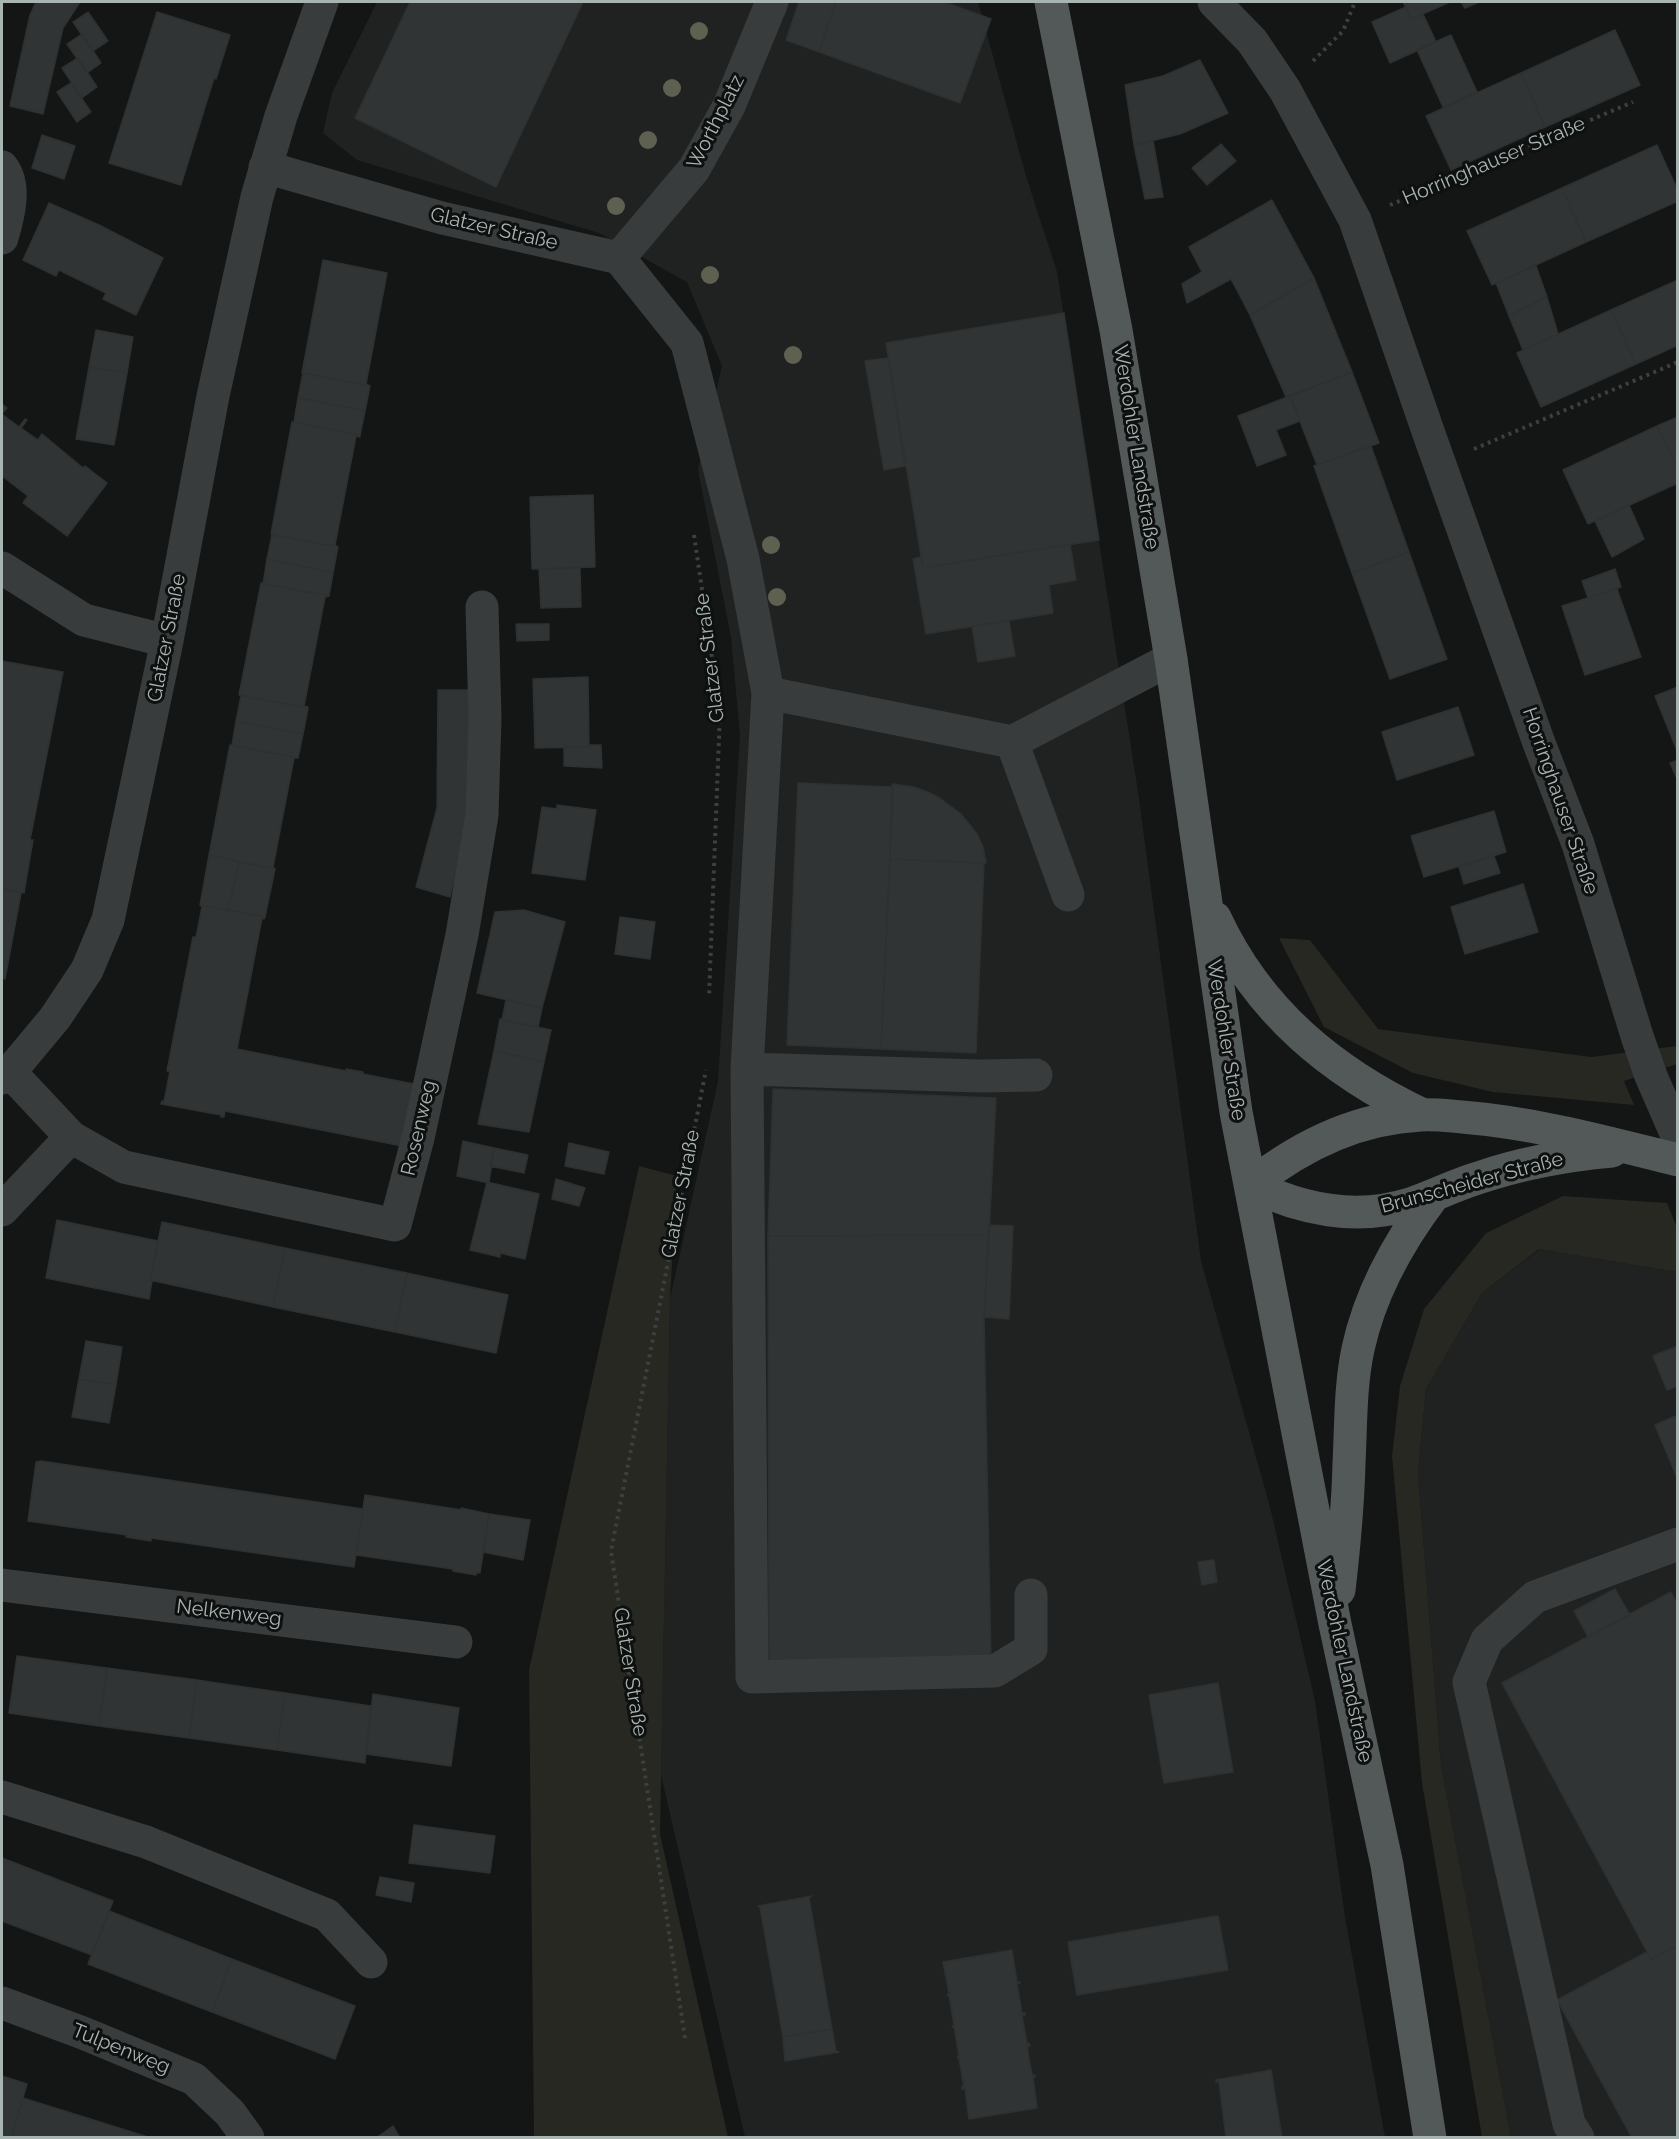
<!DOCTYPE html>
<meta charset="utf-8">
<style>
body{margin:0}
#map{position:relative;width:1679px;height:2139px;overflow:hidden;background:#141515;font-family:Raleway,sans-serif}
canvas{display:block}
.frame{position:absolute;inset:0;border:3px solid #a7b4b1;pointer-events:none}
</style>
<div id="map">
<canvas width="1679" height="2139"></canvas>
<div class="frame"></div>
</div>
<script>
const c = document.querySelector('canvas').getContext('2d');
c.lineJoin = 'round';
function fill(path, color) { c.fillStyle = color; c.fill(path, 'evenodd'); }
function strokePath(path, color, width, dash) { c.strokeStyle = color; c.lineWidth = width; c.lineCap = dash ? 'butt' : 'round'; c.setLineDash(dash || []); c.stroke(path); }
function drawText(font, color, halo, rows, align = 'center') {
  c.font = font + ' Raleway,sans-serif'; c.lineWidth = 6; c.setLineDash([]); c.textBaseline = 'middle'; c.strokeStyle = halo; c.fillStyle = color; for (const [text, x, y, turn = 0] of rows) {
    c.save(); c.translate(x, y); c.rotate((+turn || 0) * Math.PI / 180); c.textAlign = isNaN(turn) ? turn : align; if (halo) c.strokeText(text, 0, 0); c.fillText(text, 0, 0); c.restore();
  }
}
const built = new Path2D(`
 M377,2H978L1026,176L1057,272L1138,792L1201,1261L1270,1507L1315,1701L1345,1917L1385,2137H745L661,1775L670,1299L718,1081L740,735L731,637L698,470L722,366L687,282L599,233L357,160L323,133L332,93Z
 M1540,1249L1677,1272V2137H1511L1441,1765L1418,1473L1426,1389L1482,1293Z`);
const green = new Path2D(`
 M1279,938L1310,940L1378,1029L1591,1057L1677,1046V1064L1624,1081L1634,1105L1493,1092L1413,1073L1324,1027Z
 M639,1166L677,1176L670,1299L660,1834L728,2137H534L529,1670Z
 M1563,1196L1667,1203L1677,1228V1272L1539,1249L1482,1293L1426,1389L1418,1473L1441,1765L1511,2137H1482L1422,1783L1392,1456L1400,1386L1424,1309L1486,1233Z`);
const building = new Path2D(`
 M36,2H80L63,28L43,114L10,106L30,15Z
 M410,2H583L496,187L355,118Z
 M799,2H836L819,52L786,40Z
 M836,2H944L991,19L960,103L819,52Z
 M1403,2H1450L1411,19Z
 M1461,2H1479L1465,8Z
 M1406,7L1411,19L1423,14L1436,42L1390,63L1372,22Z
 M88,12L108,41L93,51L73,22Z
 M157,12L230,35L216,79L214,78L181,185L109,163Z
 M1615,30L1640,85L1545,127L1521,73Z
 M82,34L101,63L87,73L67,44Z
 M1451,35L1477,92L1443,107L1417,50Z
 M78,58L97,87L82,98L62,68Z
 M1200,60L1228,113L1180,134L1134,145L1125,85L1163,76Z
 M1521,73L1545,127L1451,170L1426,116Z
 M71,83L91,112L77,122L57,92Z
 M42,135L75,146L64,179L32,168Z
 M1153,141L1163,197L1145,199L1134,145Z
 M1221,144L1236,161L1207,185L1192,168Z
 M1657,145L1678,191V201L1586,242L1562,188Z
 M1562,188L1586,242L1492,285L1467,231Z
 M1272,200L1314,278L1250,315L1231,279L1187,303L1182,284L1202,272L1189,247Z
 M49,203L99,225L163,258L136,315L103,299L106,293L59,270L56,276L23,260Z
 M323,260L387,273L366,384L370,386L302,373Z
 M1536,266L1547,297L1509,316L1496,283Z
 M1314,278L1352,372L1286,397L1250,315Z
 M1678,280V345L1636,364L1611,310Z
 M1547,297L1558,334L1523,350L1509,316Z
 M1611,310L1636,364L1541,407L1517,353Z
 M1064,313L1099,540L923,568L886,343Z
 M96,330L133,337L127,373L89,367Z
 M888,358L905,466L884,470L865,361Z
 M89,367L127,373L114,445L76,439Z
 M1352,372L1379,443L1317,465L1290,396Z
 M303,373L370,386L365,411L298,398Z
 M1290,396L1300,421L1276,430L1286,455L1257,466L1238,416Z
 M298,398L365,411L360,435L294,422Z
 M2,404L7,408L2,414L19,427L25,419L27,420L21,428L38,440L42,434L83,468L85,466L107,483L67,536L23,503L28,496L2,476Z
 M1678,417V469L1657,426Z
 M292,422L360,435V437L356,436L335,545L338,547L271,534Z
 M1657,426L1678,469V483L1588,524L1563,470Z
 M1371,446L1409,552L1352,573L1314,466Z
 M593,495L595,567L532,569L530,497Z
 M1629,505L1644,539L1612,557L1595,521Z
 M272,535L338,547L333,573L267,559Z
 M1070,544L1076,580L1049,585L1053,613L926,634L913,559L921,557L923,568Z
 M1409,552L1447,659L1390,679L1352,573Z
 M267,559L333,573L329,596L263,584Z
 M580,568L581,607L541,608L539,569Z
 M1615,569L1621,587L1588,598L1582,581Z
 M261,583L329,596L325,597L304,706L308,707V708L239,695Z
 M1617,589L1641,657L1585,675L1562,606Z
 M1009,621L1015,656L978,662L972,626Z
 M516,624H549V640L517,641Z
 M2,661L63,672L30,840H33L24,893L2,889Z
 M588,677L589,747L535,748L533,679Z
 M1678,687V753L1655,696Z
 M438,690H473L472,811L450,897L416,887L437,808Z
 M241,696L308,708L303,734L236,721Z
 M1458,707L1474,755L1397,780L1382,732Z
 M236,721L303,734L298,758L232,745Z
 M230,745L298,758H294L273,867L275,869L209,855Z
 M590,745H601L602,768L564,766V748L589,747Z
 M1678,760V781L1670,763Z
 M798,783L893,787L881,1049L787,1045Z
 M892,784L914,787L930,793L941,799L961,814L977,834L983,847L986,863L890,859Z
 M557,805L596,810L585,880L532,873L542,807L557,809Z
 M1494,811L1506,852L1424,877L1411,836Z
 M209,855L239,862L228,910L200,905Z
 M1494,856L1500,873L1464,884L1459,867Z
 M890,859L984,863L976,1053L881,1049Z
 M239,862L275,869L265,917L228,910Z
 M1523,884L1538,932L1465,954L1451,907Z
 M2,889L21,893L5,979L2,978Z
 M200,905L265,917L264,919L262,918L237,1049L346,1071V1069L363,1072V1074L414,1084L402,1146L225,1111L224,1117H221V1115L161,1104L162,1101L164,1102L170,1071H167L193,937H196L202,907Z
 M524,910L565,922L542,1008L477,993L495,912Z
 M620,917L655,922L650,959L615,954Z
 M506,1000L542,1008L538,1027L502,1020Z
 M500,1019L551,1030L544,1062L494,1051Z
 M494,1051L544,1062L529,1132L478,1124Z
 M773,1089L996,1098L989,1235L768,1236Z
 M463,1141L494,1148L489,1183L457,1176Z
 M569,1143L609,1152L604,1174L565,1166Z
 M494,1148L528,1155L524,1173L490,1166Z
 M556,1179L585,1188L579,1206L552,1199Z
 M487,1182L539,1194L525,1259L500,1253V1257L470,1250Z
 M57,1220L158,1241L150,1280L152,1281L149,1299L46,1278Z
 M162,1222L285,1248L273,1307L150,1280Z
 M989,1225L1013,1226L1009,1319L984,1317Z
 M989,1235L984,1317L991,1663L769,1667L768,1236Z
 M285,1248L407,1273L395,1332L273,1307Z
 M407,1273L508,1295L496,1353L395,1332Z
 M86,1341L122,1347L116,1385L79,1379Z
 M1678,1346V1386L1667,1390L1653,1356Z
 M79,1379L116,1385L109,1423L72,1417Z
 M1678,1415V1480L1655,1425Z
 M41,1461L363,1509L354,1567L151,1538V1541L126,1537L127,1535L28,1521L36,1462Z
 M365,1495L462,1510L461,1508L489,1514L480,1573H476V1575L453,1571V1569L356,1555Z
 M489,1514L530,1520L523,1560L483,1552Z
 M1214,1560L1217,1582L1202,1585L1198,1562Z
 M1615,1589L1630,1615L1588,1637L1574,1611Z
 M1671,1592L1678,1605V1945L1651,1959L1502,1683Z
 M17,1656L107,1668L99,1726L9,1713Z
 M107,1668L197,1680L189,1738L99,1726Z
 M197,1680L285,1693L277,1750L189,1738Z
 M1218,1683L1233,1772L1164,1783L1149,1695Z
 M285,1693L371,1706L365,1763L277,1750Z
 M373,1694L459,1708L451,1766L366,1754Z
 M414,1825L495,1836L490,1873L409,1863Z
 M2,1858L113,1901L92,1955L2,1921Z
 M380,1877L414,1883L411,1902L376,1895Z
 M812,1896L809,1898L832,2029L783,2037L760,1907L758,1906Z
 M109,1911L232,1959L212,2012L88,1964Z
 M1216,1916H1218L1228,1970L1077,1995L1068,1942Z
 M1678,1945V2138H1632L1557,2000L1647,1952L1651,1959Z
 M1012,1950L1017,1982H1020V1983L1017,1984L1022,2013H1025V2015H1022L1027,2044L1029,2043L1030,2046L1027,2047L1032,2075H1035V2077H1033L1037,2108L969,2119L965,2089H962V2086L964,2087L959,2058H957L959,2055L954,2027H952L954,2025L949,1995L947,1996L949,1993L943,1962Z
 M232,1959L355,2006L335,2059L212,2012Z
 M832,2029L836,2051L839,2052L785,2061L783,2037Z
 M1271,2070L1282,2138L1226,2137L1219,2082H1216V2080Z
 M2,2076L27,2084L11,2138H2Z
 M23,2098L151,2138H11Z
 M393,2126L400,2138H376Z`);
const path = new Path2D(`
 M1313,61L1343,31L1355,2
 M1390,205L1633,102
 M1474,449L1678,362
 M694,535L720,712L709,997
 M685,2038L611,1551L706,1070`);
const minor = new Path2D(`
 M1214,2L1252,41L1285,90L1355,220L1429,434L1539,743L1578,844L1637,1036L1651,1076L1678,1138
 M2,167C17,186 8,217 2,238
 M265,167L442,218L619,258L687,343L743,559L768,693
 M619,258L694,169L729,106L772,2
 M2,568L84,620L167,641
 M1012,742L1171,659
 M747,1069L980,1076L1036,1075
 M10,1072L71,1137L124,1167L395,1225L418,1138L462,935L482,815L485,718L482,607
 M2,1078L10,1072L55,1018L87,970L108,920L167,641L213,396L257,197L281,116L322,2
 M2,1210L71,1137
 M2,1585L456,1642
 M1031,1595V1649L995,1671L752,1677L747,1069L768,693L1012,742L1068,895
 M2,1797L146,1842L327,1915L371,1962
 M2,2003L83,2033L194,2079L230,2113L248,2138
 M1578,2138L1569,2124L1469,1682L1487,1640L1535,1597L1678,1544`);
const major = new Path2D(`
 M1051,2L1116,330L1171,659L1236,1112L1335,1624L1387,1865L1430,2138
 M1215,918C1258,1011 1332,1072 1423,1115
 M1251,1185C1300,1146 1357,1118 1421,1115C1435,1114 1449,1116 1462,1117C1536,1123 1606,1142 1678,1160
 M1251,1185C1300,1209 1356,1221 1410,1204C1433,1196 1455,1185 1478,1178C1522,1163 1567,1155 1612,1151
 M1339,1590C1344,1547 1348,1505 1349,1463C1351,1425 1350,1387 1358,1349C1370,1293 1399,1241 1434,1195`);
const trees = [
 [699,31],
 [672,88],
 [648,140],
 [616,206],
 [710,275],
 [793,355],
 [771,545],
 [777,597]
];
const streetNames = [
 ["Worthplatz",716,122,-63],
 ["Horringhauser Straße",1494,161,-23],
 ["Glatzer Straße",494,229,13],
 ["Werdohler Landstraße",1136,447,81],
 ["Glatzer Straße",167,638,-79],
 ["Glatzer Straße",710,658,-97],
 ["Horringhauser Straße",1560,801,71],
 ["Werdohler Straße",1226,1040,81],
 ["Rosenweg",419,1128,-77],
 ["Brunscheider Straße",1472,1183,-15],
 ["Glatzer Straße",681,1194,-79],
 ["Nelkenweg",229,1613,7],
 ["Werdohler Landstraße",1344,1661,78],
 ["Glatzer Straße",630,1672,81],
 ["Tulpenweg",121,2049,22]
];
fill(built, '#202222');
fill(green, '#262821');
fill(building, '#313434');
strokePath(building, '#2e3131', 1.5);
strokePath(path, '#3c4140', 4, [3, 4.5]);
strokePath(minor, '#383c3c', 33);
strokePath(major, '#525958', 33);
c.fillStyle = '#5e6050';
for (const [x, y] of trees) { c.beginPath(); c.arc(x, y, 9, 0, 2 * Math.PI); c.fill(); }
drawText('20px', '#a7b4b1', '#0f1010', streetNames);
</script>
